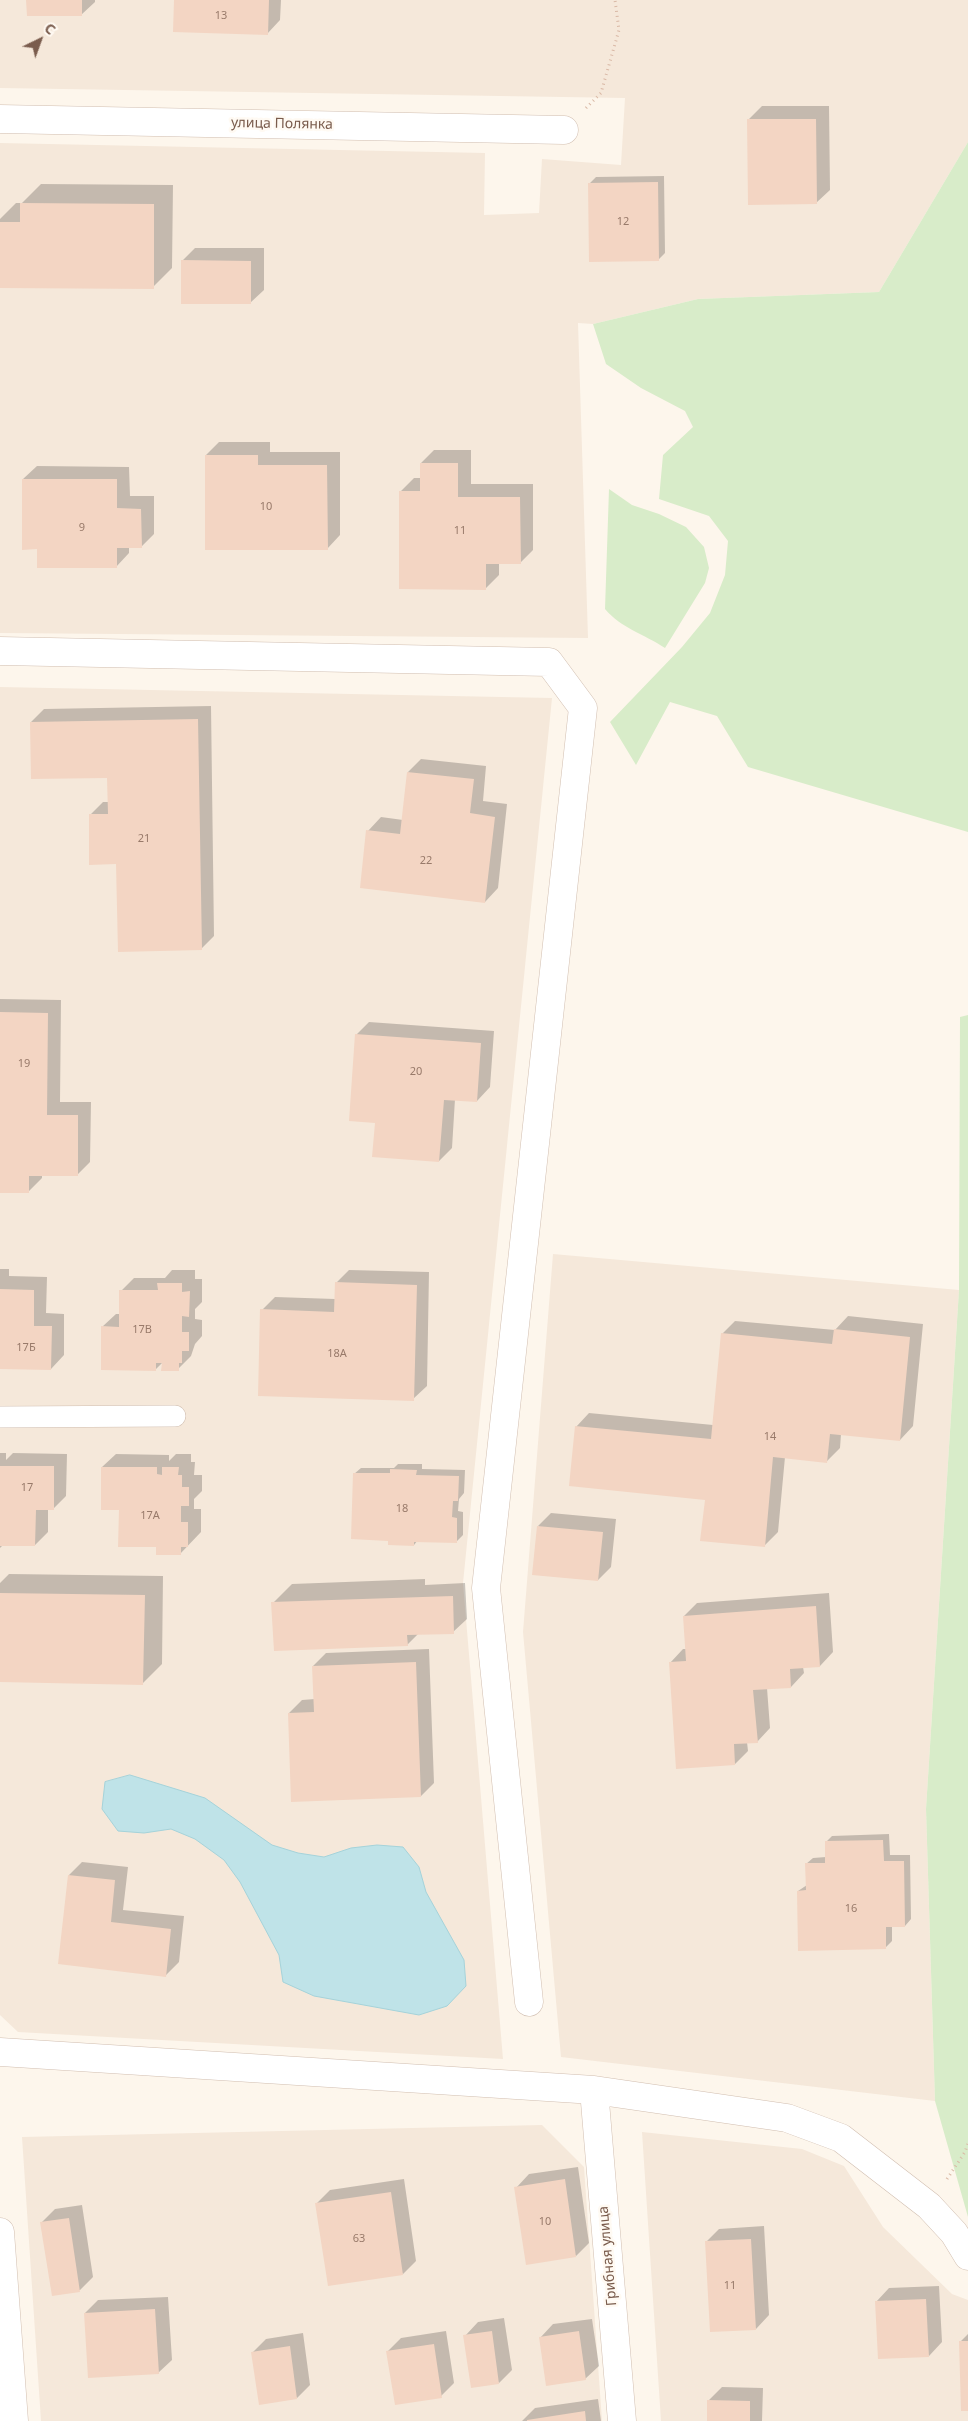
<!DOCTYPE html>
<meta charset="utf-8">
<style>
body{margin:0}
#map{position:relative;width:968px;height:2421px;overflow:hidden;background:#fdf6ec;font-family:"Noto Sans",sans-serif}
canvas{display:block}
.north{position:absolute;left:15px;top:15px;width:50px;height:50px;-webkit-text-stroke:4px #fffaf3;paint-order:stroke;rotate:42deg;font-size:14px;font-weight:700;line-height:20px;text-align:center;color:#7a5c4d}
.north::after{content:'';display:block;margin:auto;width:18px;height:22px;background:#7a5c4d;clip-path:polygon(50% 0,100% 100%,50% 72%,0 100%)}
</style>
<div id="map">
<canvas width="968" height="2421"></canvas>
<div class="north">С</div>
</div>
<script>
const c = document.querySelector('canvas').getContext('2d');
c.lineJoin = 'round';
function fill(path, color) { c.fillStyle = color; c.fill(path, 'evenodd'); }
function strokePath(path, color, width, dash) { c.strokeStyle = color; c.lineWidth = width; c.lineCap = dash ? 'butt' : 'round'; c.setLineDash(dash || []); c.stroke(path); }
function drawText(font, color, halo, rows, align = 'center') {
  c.font = font + ' "Noto Sans",sans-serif'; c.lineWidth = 5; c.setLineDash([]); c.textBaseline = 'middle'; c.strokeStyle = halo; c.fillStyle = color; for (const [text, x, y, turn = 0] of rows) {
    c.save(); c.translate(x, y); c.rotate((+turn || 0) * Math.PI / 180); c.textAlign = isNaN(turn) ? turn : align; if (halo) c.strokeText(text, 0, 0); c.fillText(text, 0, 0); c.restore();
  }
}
const residential = new Path2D(`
 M0,0H968V142L879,292L698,299L593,324L578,323L588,638L0,633V143L485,153L484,215L539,213L542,159L621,165L625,98L0,88Z
 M0,687L552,698L463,1583L503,2059L18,2032L0,2015Z
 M553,1254L959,1290L926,1809L935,2101L561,2057L523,1632Z
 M542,2125L584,2167L602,2421H41L22,2137Z
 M642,2132L802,2149L844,2166L883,2227L952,2294L968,2300V2421H661Z`);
const green = new Path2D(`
 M968,142V832L748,767L717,716L670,702L636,765L610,722L682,647L710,613L725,575L728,541L709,516L659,499L663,455L693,427L685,411L641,388L606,364L593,324L698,299L879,292Z
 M609,489L632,505L659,514L686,527L704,547L709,568L705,583L665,648C644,634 621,628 605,609Z
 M968,1015V2217L935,2101L926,1809L959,1290L960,1017Z`);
const water = new Path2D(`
 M130,1775L205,1798L272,1845L298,1853L324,1857L351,1848L377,1845L403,1847L419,1867L426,1892L464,1960L466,1986L447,2006L419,2015L314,1996L283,1982L279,1955L240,1882L224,1860L195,1839L171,1829L144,1833L118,1831L102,1809L105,1782Z`);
const shadow = new Path2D(`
 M28,0H95V2L81,15Z
 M175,0H281L280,20L267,34Z
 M762,106H829L830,190L816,203L748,120Z
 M664,176L665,253L658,260L589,184L596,177Z
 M41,184L173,185L172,268L153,287L0,286V219L16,203H22Z
 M195,248H264V290L250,303L182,261Z
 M219,442H270V452H340V535L327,549L206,455Z
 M434,450H471V484H533V550L520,563H499V575L486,588L401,491L414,478H421V463Z
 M37,466L129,467L130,496H154V534L141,547H129V553L116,567L38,548L23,479Z
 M211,706L214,936L201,949L117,863L90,815L103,802H109L108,777L31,722L44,709Z
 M421,759L486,766L483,801L507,804L498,888L485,902L368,831L381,817L403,820L408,772Z
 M0,999L61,1000L60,1102H91L90,1162L77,1175L42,1174V1178L28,1192L0,1191Z
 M369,1022L494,1031L490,1087L477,1101L455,1099L452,1148L439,1161L376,1122L356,1035Z
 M0,1269H9V1276L47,1277L46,1313L64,1314V1355L51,1369L0,1368Z
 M172,1270H195V1279H202V1302L195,1309V1319L202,1320V1336L195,1344L191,1356L178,1369L163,1362L156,1369L102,1327L116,1314H121V1291L134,1278H165Z
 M349,1270L429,1272L427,1386L413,1399L262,1310L275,1297L335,1299L336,1283Z
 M848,1316L923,1324L913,1426L900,1440L841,1434L840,1448L827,1461L785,1457L778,1532L764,1546L706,1499L576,1427L589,1413L713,1425L722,1334L735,1321L835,1330Z
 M0,1453H6V1460L13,1453L67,1454L66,1496L53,1509H48V1532L35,1545L4,1544L0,1548Z
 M116,1454L169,1455V1461L176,1454H191V1462H195L194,1475H202V1491L194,1499V1509H201V1532L180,1554L157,1546L120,1509L102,1467Z
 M398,1464H422V1469L465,1470L464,1493L459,1499L458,1511L463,1512V1535L456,1542L418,1540L414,1545L389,1540L354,1474L361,1468H394Z
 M551,1513L616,1519L611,1567L598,1580L538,1526Z
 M9,1574L163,1576L162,1664L143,1683L0,1681V1583Z
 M425,1579V1585L465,1583L467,1619L453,1632L418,1634L407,1645L273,1603L292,1584Z
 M829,1593L833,1652L820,1666L803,1667L804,1673L791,1687L767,1688L770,1728L757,1742H747L748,1751L735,1764L670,1663L683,1649H686L684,1616L697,1603Z
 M429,1649L434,1783L421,1796L289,1713L302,1700L315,1699L313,1666L326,1653Z
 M889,1834L890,1855H910L911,1919L905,1926H892V1941L886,1947L798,1891L807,1885L806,1864L813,1858L826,1857V1842L832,1836Z
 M82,1862L128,1867L123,1910L184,1916L179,1962L166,1975L59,1963L69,1875Z
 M578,2167L589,2243L576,2256L516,2188L529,2174Z
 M404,2179L416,2261L403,2274L317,2203L330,2190Z
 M82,2205L93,2277L80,2290L53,2294L42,2222L55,2209Z
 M764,2226L769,2315L756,2329L706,2242L719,2229Z
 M939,2286L942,2342L929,2356L876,2302L889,2288Z
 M168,2297L172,2360L158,2373L85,2313L98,2300Z
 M504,2318L512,2370L499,2383L465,2336L478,2322Z
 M592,2319L599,2366L585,2379L540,2338L553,2324Z
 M446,2331L454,2383L441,2396L388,2351L401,2338Z
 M303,2333L310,2385L297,2398L253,2352L266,2339Z
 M968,2334V2410L961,2341Z
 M722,2387L763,2388L762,2421H708L709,2400Z
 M598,2399L601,2421H522L535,2408Z`);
const building = new Path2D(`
 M26,0H82V16H27Z
 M174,0H269L268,35L173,32Z
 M747,119H816L817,204L748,205Z
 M658,182L659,261L589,262L588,183Z
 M20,203L154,204V289L0,288V222H20Z
 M181,260L251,261V304H181Z
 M205,455H258V465H327L328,550H205Z
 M420,463H458V497H520L521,564H486V590L399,589V491H420Z
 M22,479H117V508L141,509L142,548H117V568H37V549L22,550Z
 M198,719L202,950L118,952L116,864L89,865V814H108L107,778L31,779L30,722Z
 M407,772L474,779L470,813L495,817L485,903L360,888L366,830L400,834Z
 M0,1012L48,1013L47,1115H78V1176H29V1193H0Z
 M355,1034L481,1043L477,1102L444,1100L439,1162L372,1157L375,1123L349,1121Z
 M335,1282L417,1285L414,1401L258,1396L260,1309L334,1312Z
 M157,1283H182V1292L190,1291L189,1317L182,1316V1332H189V1351H182V1363H179V1371H161L162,1363H156V1371L101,1370V1326L119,1327V1290H158Z
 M0,1289L34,1290V1326H52L51,1370L0,1369Z
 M834,1329L910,1337L900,1441L830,1434L827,1463L773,1457L765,1547L700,1541L705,1500L569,1486L575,1426L711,1439L721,1333L832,1344Z
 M0,1466H54V1510H36L35,1546H0Z
 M101,1467H157V1474L162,1475V1467H179L178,1475H182V1487H189V1506H181V1522H188V1547H181V1555H156V1547H118L119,1510H101Z
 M390,1469L417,1470L416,1475L459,1476L458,1501H453L452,1517L457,1518V1543L414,1542V1546L388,1545V1541L351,1539L353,1473H390Z
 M537,1526L603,1532L598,1581L532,1575Z
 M0,1593L145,1595L143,1685L0,1682Z
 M453,1596L454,1634L407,1635L408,1646L274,1651L271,1602Z
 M816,1606L820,1667L790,1669L791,1688L753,1690L758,1743L734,1744L735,1765L676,1769L669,1662L686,1661L683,1616Z
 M416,1662L421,1797L291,1802L288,1713L314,1712L312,1666Z
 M883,1840L884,1861H904L905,1927H886V1949L798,1951L797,1891L806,1890L805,1863H825V1841Z
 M68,1875L115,1880L111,1922L171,1929L166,1977L58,1964Z
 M565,2179L576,2257L526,2265L514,2187Z
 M391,2192L403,2275L328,2286L315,2203Z
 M69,2218L80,2292L52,2296L40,2222Z
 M751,2239L756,2330L710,2332L705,2241Z
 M926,2299L929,2357L878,2359L875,2301Z
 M155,2309L159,2374L88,2378L84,2313Z
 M492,2331L499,2384L471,2388L463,2335Z
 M579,2331L586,2380L546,2386L539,2337Z
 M959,2341H968V2411H961Z
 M434,2344L442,2398L395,2405L386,2351Z
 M290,2346L297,2399L259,2405L251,2352Z
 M707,2400L750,2401V2421H707Z
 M585,2411L586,2421H527V2420Z`);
const path = new Path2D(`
 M586,108L601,93L619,30L615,0
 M947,2179L965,2152L968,2143`);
const service = new Path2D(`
 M0,1417L175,1416`);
const minor = new Path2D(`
 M0,119L564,130
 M0,651L549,662L583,708L486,1588L529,2002
 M0,2052L594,2090L787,2118L841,2138L929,2206L954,2233L968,2256
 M594,2090L622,2421
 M0,2232L14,2421`);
const numberNames = [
 ["13",221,16],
 ["12",623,222],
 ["10",266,507],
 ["9",82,528],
 ["11",460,531],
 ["21",144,839],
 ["22",426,861],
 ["19",24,1064],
 ["20",416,1072],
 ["17В",142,1330],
 ["17Б",26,1348],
 ["18А",337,1354],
 ["14",770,1437],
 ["17",27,1488],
 ["18",402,1509],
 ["17А",150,1516],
 ["16",851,1909],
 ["10",545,2222],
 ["63",359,2239],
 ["11",730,2286]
];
const streetNames = [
 ["улица Полянка",282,124,1],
 ["Грибная улица",608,2256,-95]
];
fill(residential, '#f5e8da');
fill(green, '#d8ecc9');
fill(water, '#bfe3e8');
strokePath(water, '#a5d3da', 1);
fill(shadow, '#0003');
fill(building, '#f3d5c3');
strokePath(service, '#d1beb0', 22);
strokePath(minor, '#d1beb0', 29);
strokePath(path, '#d9b8a5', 3, [1, 4]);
strokePath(service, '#fff', 21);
strokePath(minor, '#fff', 28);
drawText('11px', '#987a6a', null, numberNames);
drawText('14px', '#7a5c4d', '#fffaf3', streetNames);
</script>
